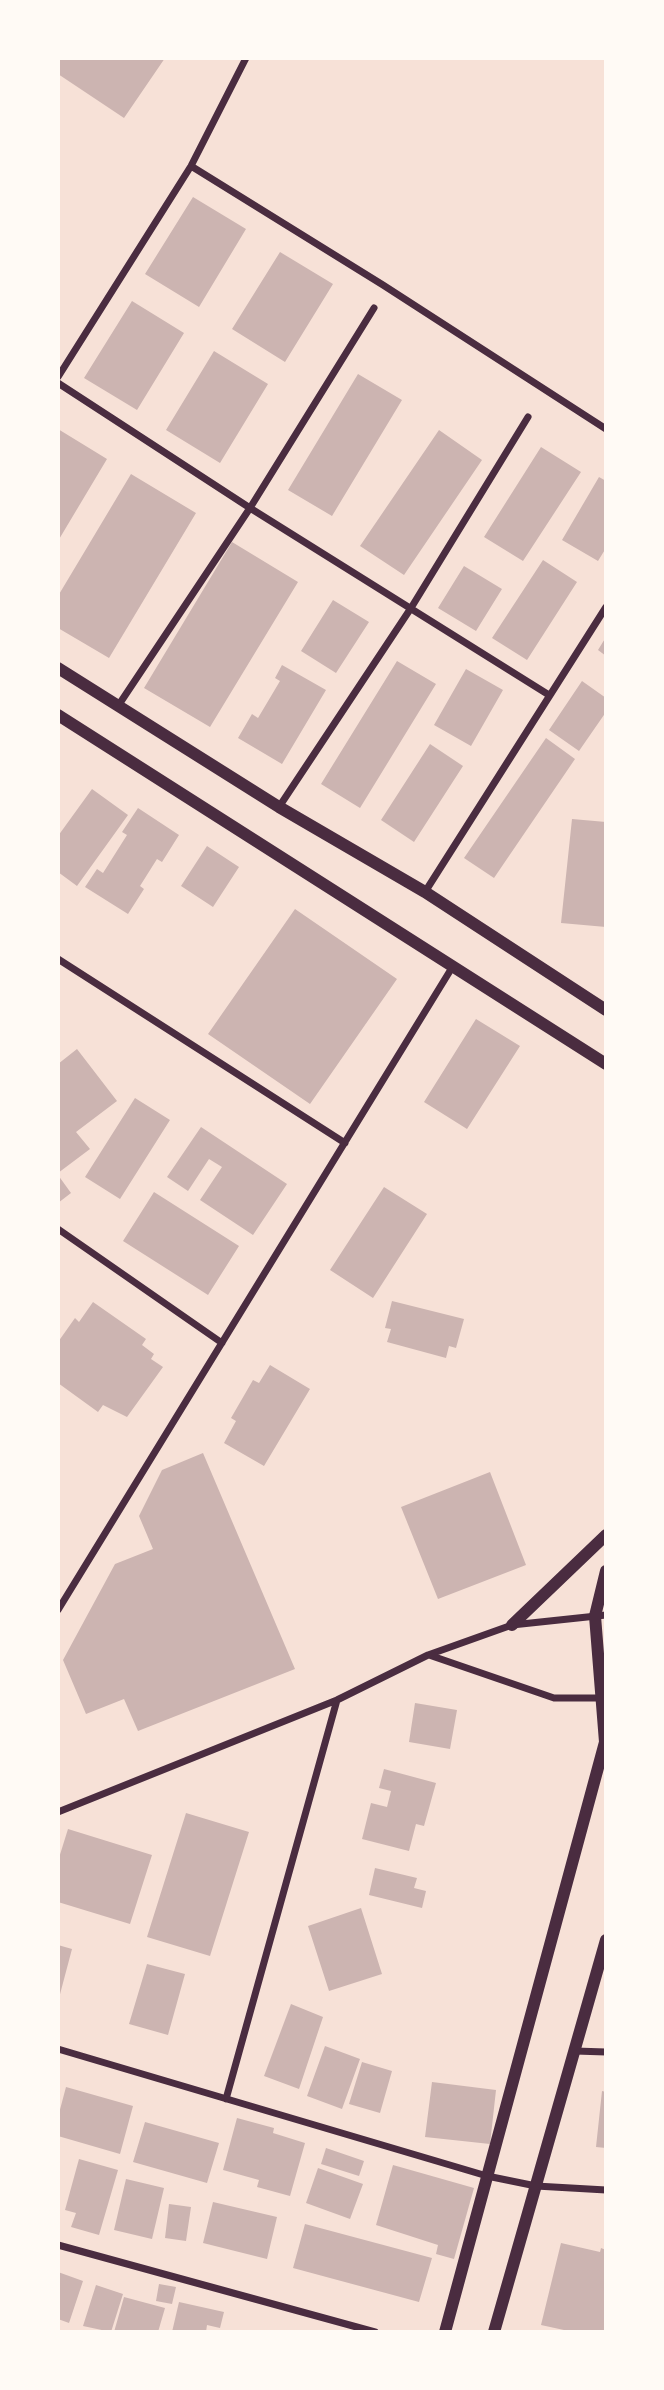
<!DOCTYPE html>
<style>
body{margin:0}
#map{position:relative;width:664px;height:2390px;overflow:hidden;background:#f7e1d7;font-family:"PT Sans",sans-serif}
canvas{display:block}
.frame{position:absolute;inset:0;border:60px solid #fffaf5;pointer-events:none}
</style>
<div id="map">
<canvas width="664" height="2390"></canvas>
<div class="frame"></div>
</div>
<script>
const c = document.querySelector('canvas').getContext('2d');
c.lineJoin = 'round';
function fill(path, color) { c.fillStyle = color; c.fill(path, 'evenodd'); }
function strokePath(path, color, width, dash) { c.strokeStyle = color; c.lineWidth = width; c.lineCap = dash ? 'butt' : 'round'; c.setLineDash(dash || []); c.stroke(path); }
const building = new Path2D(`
 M58,58H165L124,118L58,74Z
 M193,197L246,229L199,307L145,274Z
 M280,252L333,284L285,362L232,329Z
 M132,301L184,333L137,410L84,378Z
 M214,351L268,384L220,463L166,430Z
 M358,374L402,400L332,516L288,490Z
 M58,429L107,459L58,541Z
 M439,430L482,460L404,575L360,546Z
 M541,447L581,472L523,561L484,537Z
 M131,474L196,513L109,658L58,628V596Z
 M599,477L606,481V548L598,561L562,540Z
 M232,542L298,582L210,727L144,688Z
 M543,560L577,582L527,660L492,638Z
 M464,566L502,589L476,631L438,608Z
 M333,600L369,622L336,673L301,651Z
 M606,637V656L598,650Z
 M397,661L436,684L360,808L321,784Z
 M282,665L326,690L282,764L238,738L252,714L258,718L280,681L275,678Z
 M466,669L503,690L471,746L434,725Z
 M582,681L606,698V712L579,751L549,730Z
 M546,738L575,759L494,878L464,858Z
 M430,744L463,766L414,842L381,820Z
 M92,789L128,815L77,886L58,872V836Z
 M138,808L179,835L162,862L157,859L140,886L144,889L128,914L85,887L97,869L103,873L127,835L122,832Z
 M572,819L606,822V927L561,923Z
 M207,846L239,867L213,907L181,886Z
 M295,909L397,979L310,1104L208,1034Z
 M476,1019L520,1046L467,1129L424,1102Z
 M77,1049L117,1101L76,1132L90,1149L58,1173V1064Z
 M135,1098L170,1120L120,1199L85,1177Z
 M201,1127L287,1184L253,1235L200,1200L222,1167L209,1159L188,1191L167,1177Z
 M58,1175L71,1193L58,1203Z
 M384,1187L427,1214L373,1298L330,1270Z
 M154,1192L239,1246L208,1295L123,1241Z
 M392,1301L464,1319L456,1348L449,1346L446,1358L387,1342L391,1329L385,1328Z
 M93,1302L146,1339L142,1345L154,1354L151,1359L163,1367L127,1417L103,1405L98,1412L58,1383V1342L75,1318L79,1322Z
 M270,1365L310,1389L264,1466L224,1443L236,1421L231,1418L253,1380L259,1383Z
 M203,1453L295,1669L138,1731L124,1699L86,1714L63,1660L115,1564L153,1549L139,1516L162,1470Z
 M490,1472L526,1565L438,1599L401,1507Z
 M415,1703L457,1710L450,1749L409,1742Z
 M384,1769L436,1783L424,1826L416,1824L409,1851L362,1839L371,1803L387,1807L391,1791L379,1788Z
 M186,1813L249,1832L210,1956L147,1937Z
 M68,1829L152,1855L130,1924L58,1902V1861Z
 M375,1868L417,1878L414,1888L426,1891L422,1908L369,1895Z
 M361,1908L382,1974L329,1991L308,1926Z
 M58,1945L72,1949L59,1998H58Z
 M147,1964L185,1974L168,2035L129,2024Z
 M291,2004L323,2017L299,2089L264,2076Z
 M325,2046L360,2059L342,2109L307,2096Z
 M362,2062L392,2071L380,2113L349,2104Z
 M432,2082L496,2090L490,2144L425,2137Z
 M66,2087L133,2106L120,2154L58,2136V2117Z
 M602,2091L606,2092V2148L596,2147Z
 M237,2118L274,2128L273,2133L305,2143L290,2196L257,2187L259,2180L223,2170Z
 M145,2122L219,2143L207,2183L133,2162Z
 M326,2148L364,2161L359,2176L321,2164Z
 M79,2159L118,2170L99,2235L71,2227L76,2213L65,2210Z
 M393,2165L474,2188L454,2259L436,2254L438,2245L376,2225Z
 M318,2168L363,2184L350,2219L306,2203Z
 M126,2179L164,2188L152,2239L114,2230Z
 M213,2202L277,2217L267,2259L203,2243Z
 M169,2204L191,2207L186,2241L165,2238Z
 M305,2224L432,2258L419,2302L293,2268Z
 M561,2243L600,2252L601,2248L606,2250V2332H573L541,2325Z
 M58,2272L83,2281L69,2323L58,2319Z
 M159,2284L176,2287L172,2304L156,2301Z
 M96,2285L123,2294L111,2332L83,2326Z
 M124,2297L165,2308L158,2332H114Z
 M179,2302L224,2312L220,2328L207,2325L206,2332H172Z`);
const minor = new Path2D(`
 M191,166L383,285L606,429
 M58,377L191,166L246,58
 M58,383L250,508L549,695
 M118,706L250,508L374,308
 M279,807L411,608L528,417
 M425,892L606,607
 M58,959L345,1143
 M58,1229L222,1343
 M58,1610L453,966
 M429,1655L554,1698H602
 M58,1812L337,1700L428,1655L512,1625L606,1615
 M58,2049L487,2176L536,2186L606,2190
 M575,2051L606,2052
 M226,2099L337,1700
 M58,2245L375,2332`);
const tertiary = new Path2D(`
 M58,668L279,807L425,892L606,1010
 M58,715L606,1064
 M512,1625L606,1535
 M445,2332L605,1742L595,1616L606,1571
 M494,2332L606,1940`);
fill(building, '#ccb4b1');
strokePath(minor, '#4a2c40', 7);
strokePath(tertiary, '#4a2c40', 12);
</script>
